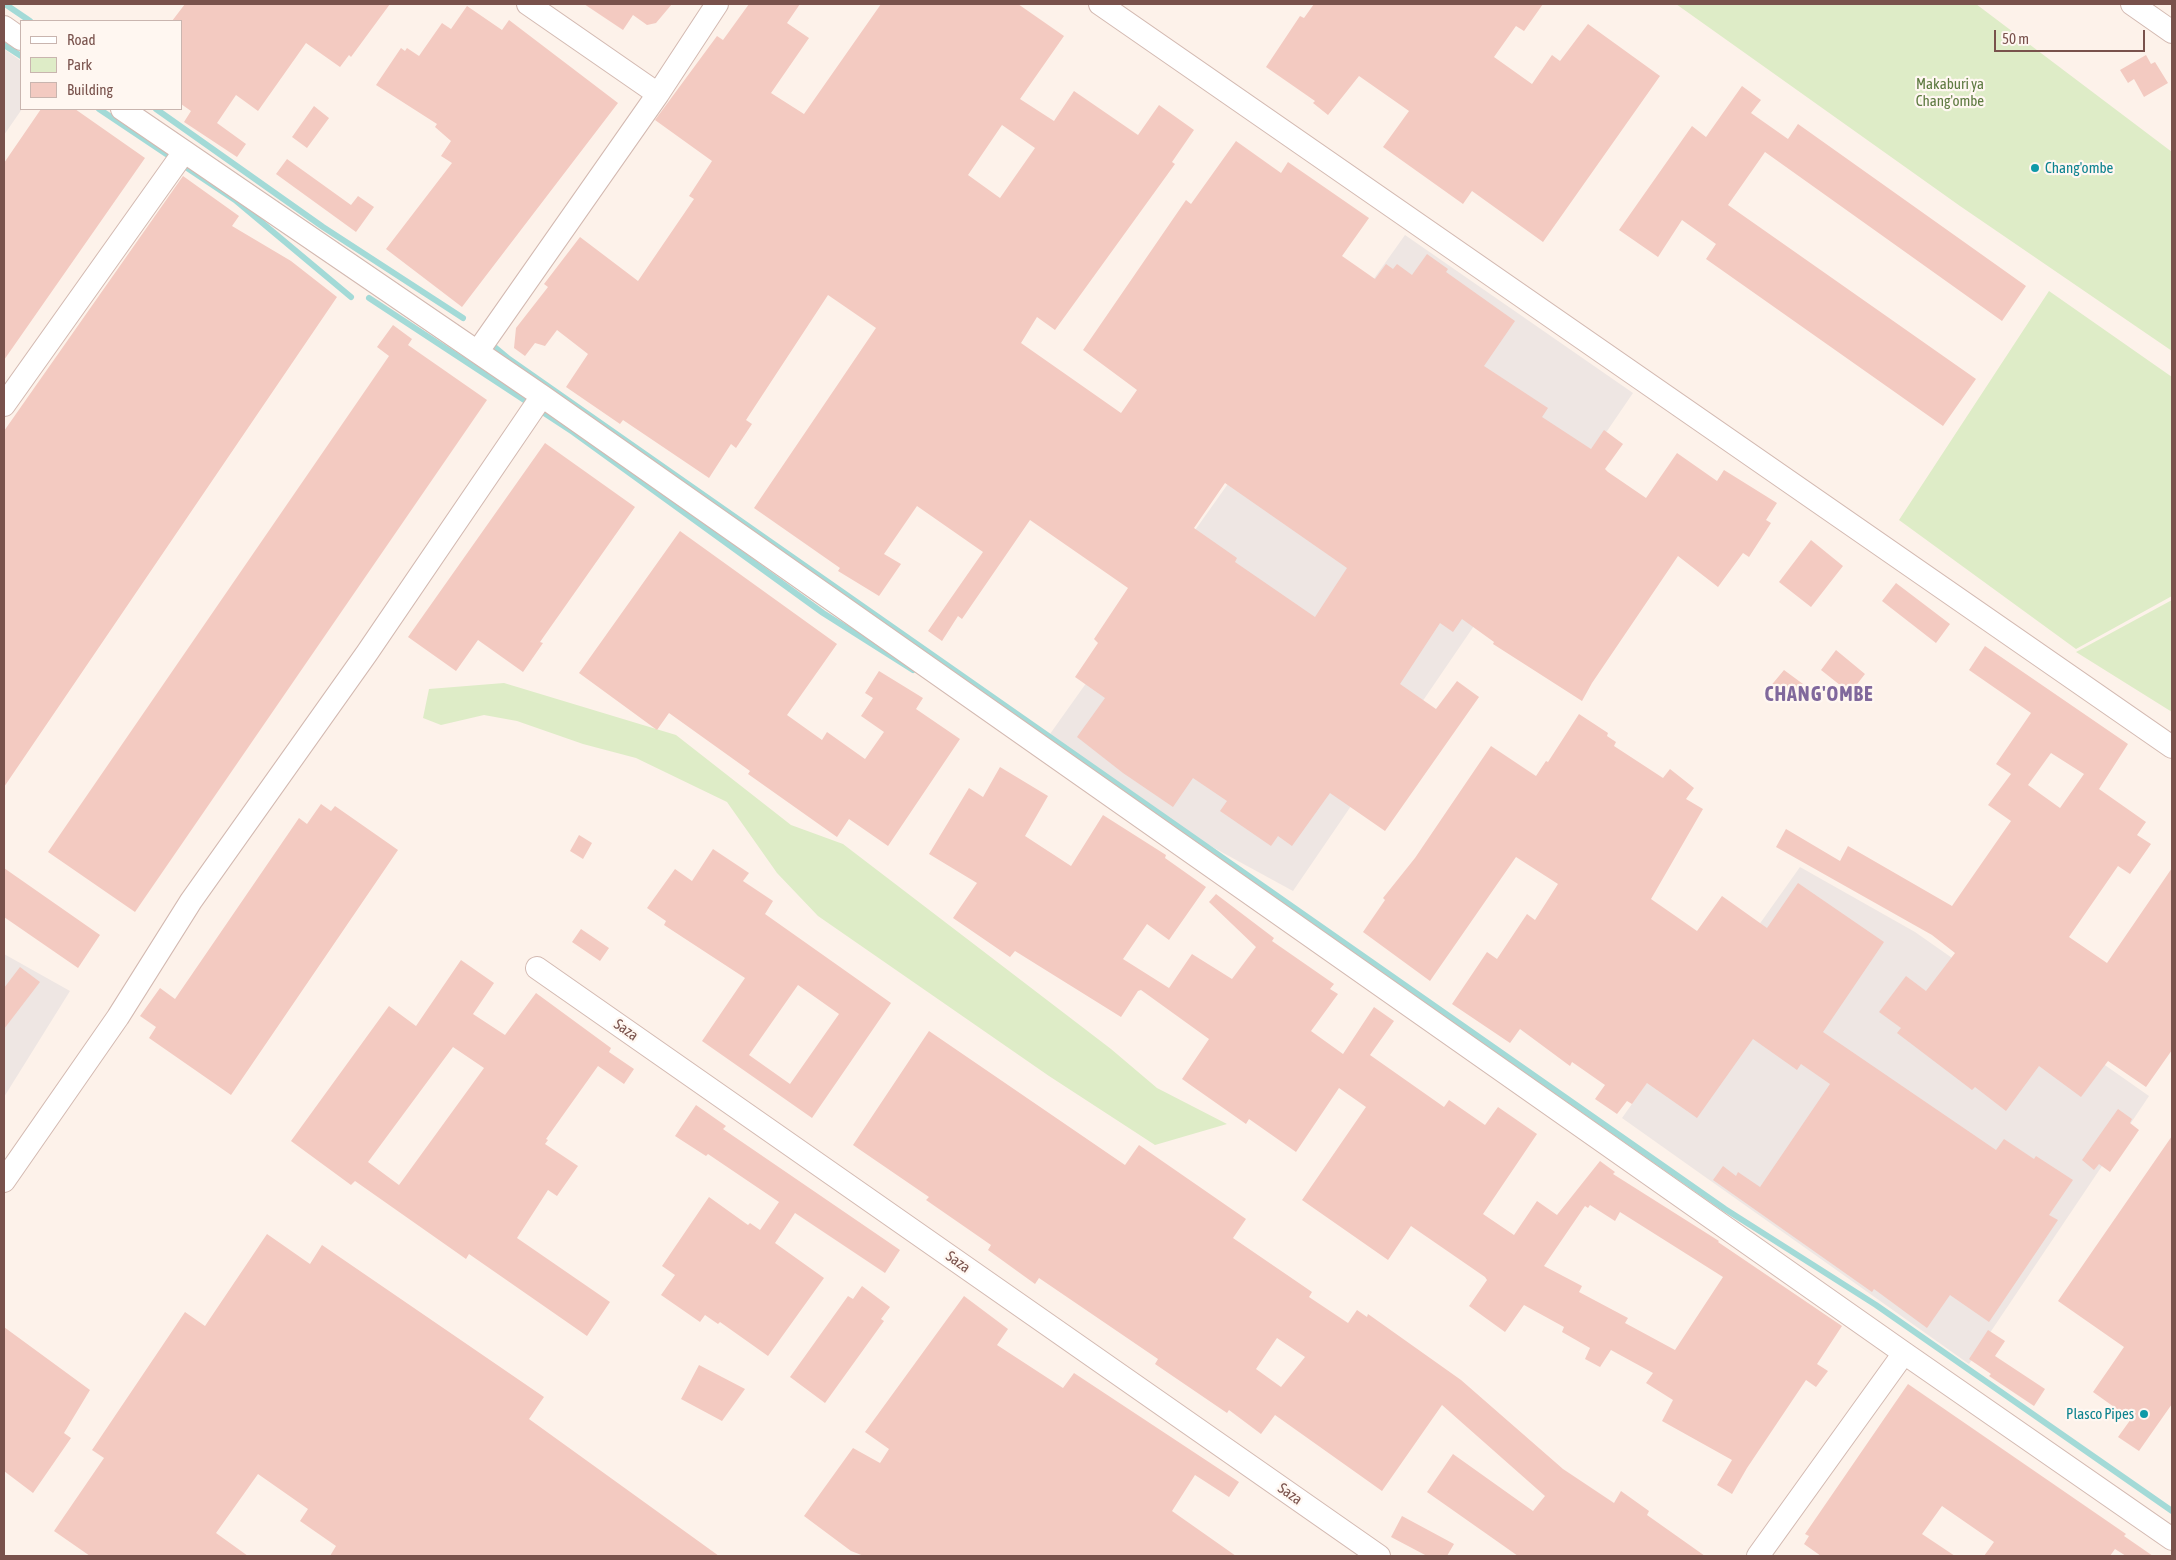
<!DOCTYPE html>
<style>
body{margin:0}
#map{position:relative;width:2176px;height:1560px;overflow:hidden;background:#fdf2ea;font-family:"Asap Condensed",sans-serif}
canvas{display:block}
.frame{position:absolute;inset:0;border:5px solid #79524c;pointer-events:none}
.legend{position:absolute;left:20px;top:20px;width:162px;height:90px;box-sizing:border-box;background:#fff7f1;border:1px solid #c9b5af;margin:0;padding:6px 9px;list-style:none;font-size:15px;color:#79524c}
.legend li{display:flex;align-items:center;gap:10px;height:25px}
.legend b{width:25px;border:1px solid #c9b5af}
.scale{position:absolute;left:1994px;top:30px;width:151px;height:22px;box-sizing:border-box;border:2px solid #79524c;border-top:0;padding-left:6px;font-size:15px;line-height:18px;white-space:nowrap;color:#79524c;-webkit-text-stroke:4px #fff7f1;paint-order:stroke}
</style>
<div id="map">
<canvas width="2176" height="1560"></canvas>
<div class="frame"></div>
<ul class="legend">
<li><b style="height:6px;background:#fff"></b>Road</li>
<li><b style="height:14px;background:#deecc7"></b>Park</li>
<li><b style="height:14px;background:#f3cac1"></b>Building</li>
</ul>
<div class="scale">50 m</div>
</div>
<script>
const c = document.querySelector('canvas').getContext('2d');
c.lineJoin = 'round';
function fill(path, color) { c.fillStyle = color; c.fill(path, 'evenodd'); }
function strokePath(path, color, width, dash) { c.strokeStyle = color; c.lineWidth = width; c.lineCap = dash ? 'butt' : 'round'; c.setLineDash(dash || []); c.stroke(path); }
function drawText(font, color, halo, rows, align = 'center') {
  c.font = font + ' "Asap Condensed",sans-serif'; c.lineWidth = 4.5; c.setLineDash([]); c.textBaseline = 'middle'; c.strokeStyle = halo; c.fillStyle = color; for (const [text, x, y, turn = 0] of rows) {
    c.save(); c.translate(x, y); c.rotate((+turn || 0) * Math.PI / 180); c.textAlign = isNaN(turn) ? turn : align; if (halo) c.strokeText(text, 0, 0); c.fillText(text, 0, 0); c.restore();
  }
}
const industrial = new Path2D(`
 M4,49L21,61L22,109L4,135Z
 M1405,235L1633,393L1293,891L1172,825L1045,741Z
 M1800,867L1915,932L2149,1096L1969,1364L1622,1118Z
 M4,954L70,991L4,1097Z`);
const green = new Path2D(`
 M1676,4H1976L2172,152V351L1960,206Z
 M2049,291L2172,377V596L2076,649L1899,520Z
 M2172,600V712L2076,652Z
 M504,683L676,735L791,825L843,844L1111,1049L1157,1088L1227,1124L1155,1145L1049,1076L818,916L777,873L727,802L636,758L583,744L517,721L484,715L441,725L423,718L429,689Z`);
const stream = new Path2D(`
 M5,4L30,21
 M4,45L21,56
 M99,109L235,200L351,297
 M156,109L323,227L463,318
 M369,298L573,432L823,613L913,670
 M491,344L509,359L1725,1209L1876,1305L2172,1511`);
const building = new Path2D(`
 M185,4H390L351,57L349,55L340,67L306,43L258,111L236,95L217,123L246,144L237,157L184,122L191,111L181,104V21H172Z
 M584,4H672L656,23L647,25L633,15L623,30Z
 M749,4H800L787,23L809,38L771,93L804,114L881,4H1018L1064,36L1020,99L1054,121L1074,91L1138,135L1159,105L1194,130L1172,162L1175,164L1055,330L1037,317L1021,343L1121,413L1137,390L1083,350L1186,200L1191,204L1236,141L1281,173L1288,162L1369,218L1342,256L1375,279L1386,264L1393,269L1397,264L1412,275L1427,254L1448,269L1446,272L1515,321L1484,366L1548,408L1542,417L1591,449L1604,430L1623,444L1605,469L1608,472L1646,498L1677,453L1717,481L1724,470L1777,503L1766,520L1771,523L1749,557L1743,553L1718,587L1678,556L1592,683L1582,701L1493,644L1494,642L1462,619L1453,632L1440,623L1400,684L1436,709L1457,681L1479,697L1385,831L1330,793L1292,846L1278,836L1271,846L1220,811L1227,801L1193,778L1173,807L1123,773L1077,737L1105,698L1075,677L1098,643L1094,639L1128,588L1030,520L962,619L958,616L942,641L928,631L983,552L917,506L884,554L901,564L879,596L838,571L840,568L754,508L876,328L828,295L746,420L752,424L736,448L731,444L709,478L623,420L620,424L566,387L588,354L557,330L545,346L535,343L525,356L514,348L516,328L548,287L544,284L580,237L638,281L694,199L689,196L712,161L655,120L717,36L723,40ZM1002,125L1035,148L1000,198L968,175ZM1225,483L1347,568L1315,617L1235,562L1237,558L1194,528Z
 M1314,4H1543L1524,31L1516,26L1494,57L1532,84L1552,55L1560,61L1588,24L1660,76L1543,242L1472,191L1463,204L1383,147L1409,111L1359,76L1328,115L1313,103L1315,101L1266,67L1300,16L1304,18Z
 M467,6L502,30L509,20L618,103L462,307L386,249L452,163L441,156L451,141L435,127L437,124L376,85L401,48L405,51L407,48L419,56L442,23L451,29Z
 M2146,55L2151,64L2155,62L2168,83L2144,97L2134,79L2128,83L2120,70Z
 M1742,86L1761,100L1751,113L1788,139L1798,124L2026,286L2002,321L1765,152L1728,205L1976,379L1943,426L1706,259L1716,244L1682,220L1658,257L1619,230L1692,126L1706,137Z
 M314,106L329,118L307,148L292,137Z
 M41,109H75L145,158L4,360V163Z
 M287,159L351,205L358,196L374,207L356,232L276,174Z
 M183,176L239,216L232,226L291,261L337,297L4,787V431Z
 M393,325L412,339L408,345L487,400L135,912L48,852L389,356L377,347Z
 M545,443L635,507L540,642L543,643L523,672L478,640L456,671L408,637Z
 M680,531L837,644L787,715L822,740L827,732L865,759L884,732L861,716L873,698L865,693L879,671L923,698L916,709L960,739L888,846L849,819L837,837L748,774L750,771L669,713L657,730L579,673Z
 M1811,540L1843,566L1811,607L1779,582Z
 M1896,583L1950,624L1936,643L1882,601Z
 M1985,646L2128,744L2099,789L2146,822L2137,835L2151,844L2130,874L2118,866L2069,937L2107,963L2172,868V1050L2146,1087L2108,1061L2081,1097L2039,1066L2006,1111L1975,1087L1972,1090L1897,1033L1901,1028L1879,1012L1906,976L1926,991L1955,953L1932,935L1776,847L1786,829L1840,861L1848,846L1952,906L2011,821L1988,805L2011,774L1996,764L2031,713L1969,670ZM2051,753L2084,774L2060,808L2028,785Z
 M1836,650L1865,674L1850,693L1821,670Z
 M1784,670L1803,684L1788,703L1769,688Z
 M1579,714L1608,733L1607,736L1616,742L1614,746L1663,778L1670,769L1694,788L1686,799L1703,809L1651,899L1697,931L1722,896L1767,928L1798,883L1884,942L1823,1032L1996,1150L2004,1139L2034,1159L2036,1156L2073,1180L2049,1215L2058,1220L1989,1322L1950,1295L1927,1328L1874,1289L1872,1292L1713,1180L1723,1166L1736,1176L1738,1172L1760,1187L1830,1084L1801,1064L1797,1070L1753,1039L1697,1118L1647,1083L1632,1104L1627,1101L1617,1114L1595,1099L1605,1085L1572,1062L1570,1066L1520,1029L1510,1043L1452,1004L1487,952L1497,959L1527,914L1535,920L1558,884L1516,857L1430,981L1363,932L1385,900L1383,898L1415,858L1491,746L1536,776L1546,761L1548,762Z
 M1000,767L1048,796L1025,836L1071,866L1103,815L1166,855L1165,858L1206,887L1169,940L1147,924L1123,959L1169,988L1192,954L1232,979L1256,947L1209,902L1216,894L1274,938L1272,941L1334,984L1330,989L1338,994L1311,1031L1343,1054L1374,1007L1394,1021L1370,1055L1444,1107L1449,1100L1485,1125L1498,1107L1537,1134L1483,1214L1514,1235L1537,1201L1557,1215L1600,1161L1615,1172L1613,1174L1719,1241L1718,1242L1842,1326L1817,1364L1828,1371L1816,1387L1806,1380L1747,1468L1732,1494L1717,1485L1732,1460L1662,1421L1673,1400L1646,1383L1653,1373L1611,1350L1600,1367L1585,1359L1590,1348L1562,1332L1564,1327L1524,1305L1505,1332L1469,1306L1487,1280L1485,1277L1411,1226L1388,1260L1302,1200L1366,1107L1339,1088L1296,1152L1249,1119L1246,1124L1182,1079L1209,1039L1141,990L1138,991L1121,1017L1015,951L1010,957L953,918L977,883L929,854L969,788L983,797ZM1590,1205L1615,1221L1620,1212L1723,1277L1675,1350L1625,1323L1628,1318L1579,1292L1582,1286L1544,1266L1585,1206L1588,1208Z
 M321,804L331,811L335,806L398,850L231,1095L149,1038L156,1027L140,1016L160,988L175,999L299,818L307,824Z
 M579,835L592,843L583,859L570,851Z
 M713,849L749,873L743,881L773,901L765,914L891,1003L812,1118L702,1041L745,978L664,925L666,921L647,908L675,869L692,881ZM798,985L839,1014L790,1084L749,1055Z
 M4,868L100,935L78,968L4,917Z
 M581,929L609,948L600,961L572,942Z
 M461,960L494,983L473,1014L505,1035L536,993L611,1048L609,1052L634,1069L624,1084L598,1066L546,1139L548,1140L545,1144L578,1166L557,1196L548,1190L517,1238L610,1302L587,1336L469,1254L466,1259L355,1181L351,1185L291,1141L389,1006L416,1026ZM453,1047L484,1068L399,1185L368,1162Z
 M20,967L40,982L4,1029V988Z
 M929,1031L1125,1165L1139,1145L1246,1219L1233,1238L1312,1292L1309,1297L1348,1323L1357,1310L1367,1317L1368,1314L1461,1380L1563,1469L1614,1503L1621,1491L1649,1511L1647,1515L1705,1556H1518L1427,1492L1453,1454L1533,1511L1545,1496L1442,1405L1382,1491L1275,1415L1261,1434L1229,1410L1227,1413L1155,1364L1158,1359L1039,1278L1035,1284L988,1250L991,1245L926,1200L929,1197L853,1145ZM1277,1338L1305,1357L1281,1387L1256,1369Z
 M696,1105L726,1126L723,1129L900,1250L885,1273L795,1213L775,1243L824,1278L768,1356L720,1322L718,1324L705,1315L700,1322L661,1295L675,1275L662,1266L709,1197L748,1225L750,1223L760,1230L779,1202L708,1154L706,1156L675,1136Z
 M2118,1109L2132,1119L2130,1123L2139,1130L2110,1172L2099,1164L2094,1170L2082,1160Z
 M2172,1136V1404L2139,1451L2118,1437L2131,1419L2093,1392L2124,1347L2058,1301Z
 M267,1234L310,1264L322,1245L544,1397L529,1419L719,1556H330L336,1546L300,1521L308,1509L258,1474L216,1533L248,1556H90L54,1531L104,1458L92,1450L185,1312L205,1326Z
 M862,1286L890,1307L881,1319L884,1321L825,1403L790,1377L848,1296L853,1299Z
 M964,1296L1008,1329L997,1345L1063,1388L1074,1373L1239,1482L1229,1497L1195,1475L1172,1511L1236,1556H864L851,1551L804,1516L853,1448L880,1463L889,1449L865,1432Z
 M4,1327L90,1390L64,1433L71,1438L33,1493L4,1471Z
 M1988,1330L2005,1341L1995,1356L2045,1389L2034,1406L1989,1376L1991,1374L1969,1359Z
 M699,1365L745,1389L722,1421L681,1399Z
 M1908,1384L2126,1534L2124,1536L2153,1556H2126L2115,1549L2110,1556H1984L1994,1542L1942,1506L1922,1534L1955,1556H1821L1804,1544L1809,1536L1805,1534Z
 M1402,1516L1454,1544L1447,1556H1427L1391,1537Z`);
const minor = new Path2D(`
 M528,4L658,94
 M1100,4L2172,747
 M2132,4L2172,32
 M4,27L21,39
 M122,109L542,396L1904,1353L2172,1539
 M478,351L658,94L717,4
 M4,405L184,152
 M537,968L1379,1556
 M4,1181L118,1017L191,901L367,653L542,396
 M1758,1556L1904,1353`);
const markers = [
 [2035,168,5,"#0f9aa8"],
 [2144,1414,5,"#0f9aa8"]
];
const parkNames = [
 ["Makaburi ya",1950,84],
 ["Chang'ombe",1950,101]
];
const cultureNames = [
 ["Chang'ombe",2045,168],
 ["Plasco Pipes",2134,1414,"right"]
];
const streetNames = [
 ["Saza",626,1030,35],
 ["Saza",958,1262,35],
 ["Saza",1290,1494,35]
];
const districtNames = [
 ["CHANG'OMBE",1819,695]
];
fill(industrial, '#eee6e3');
fill(green, '#deecc7');
strokePath(stream, '#a3dad7', 6);
fill(building, '#f3cac1');
strokePath(minor, '#d3b9b1', 24);
strokePath(minor, '#fff', 22);
for (const [x, y, r, color] of markers) { const dot = new Path2D(); dot.arc(x, y, r, 0, 2 * Math.PI); c.fillStyle = color; c.fill(dot); strokePath(dot, '#fff7f1', 2); }
drawText('15px', '#5e7a41', '#fff7f1', parkNames);
drawText('15px', '#0d838f', '#fff7f1', cultureNames, 'left');
drawText('15px', '#79524c', '#fff7f1', streetNames);
c.letterSpacing = '1px';
drawText('bold 20px', '#80689c', '#fff7f1', districtNames);
c.letterSpacing = '0px';
</script>
